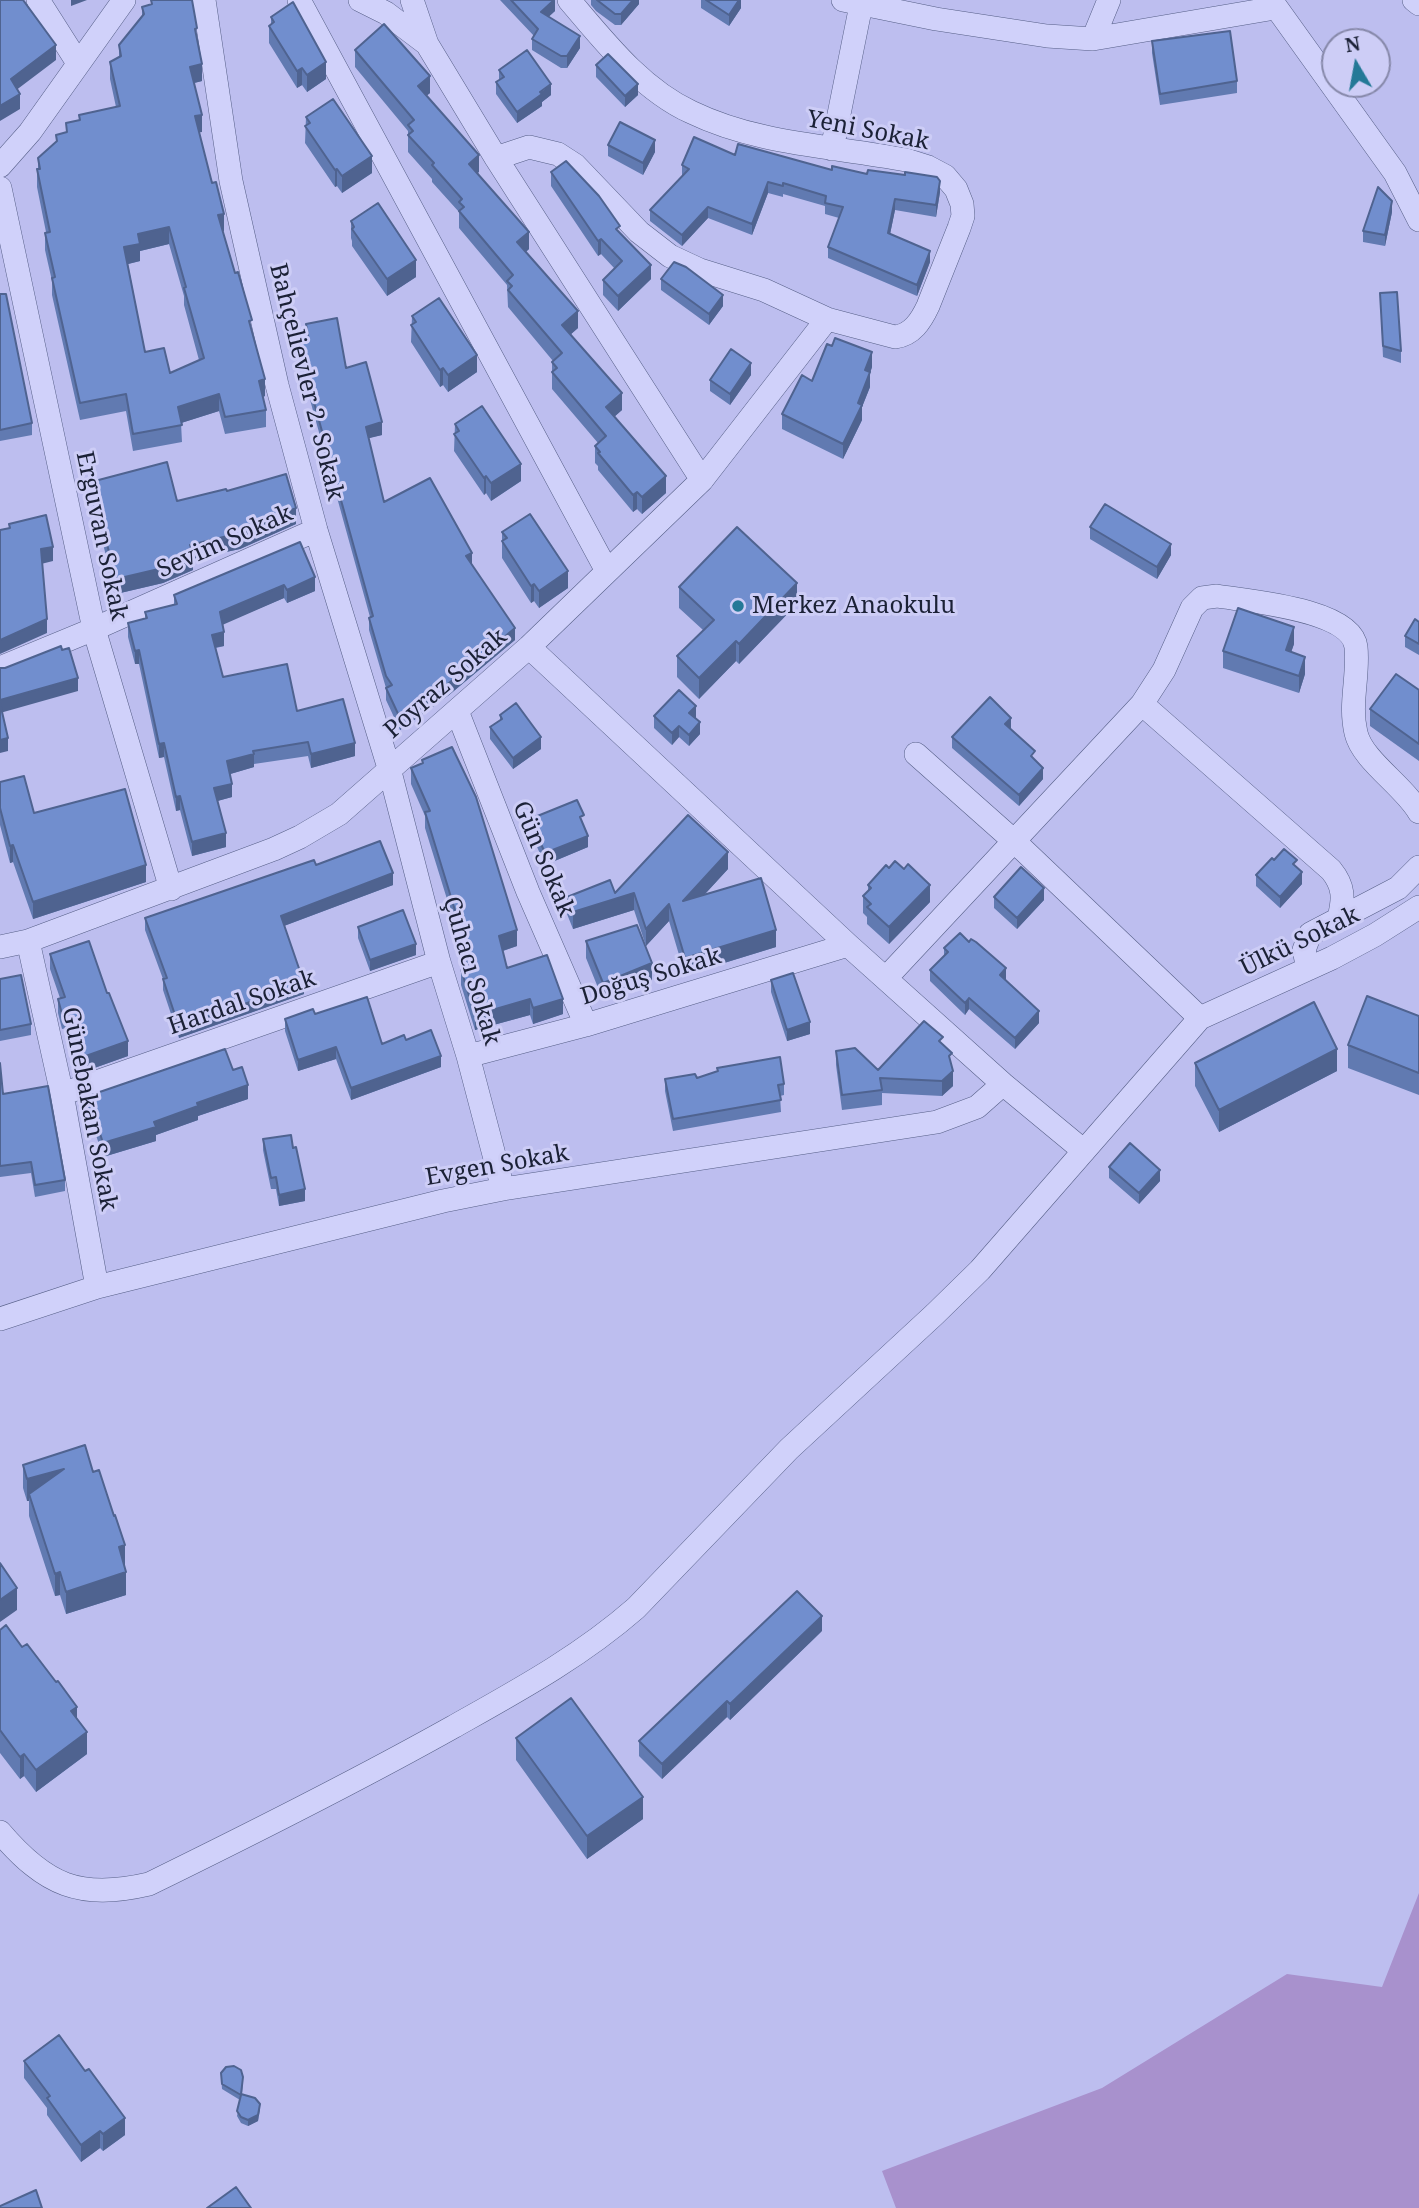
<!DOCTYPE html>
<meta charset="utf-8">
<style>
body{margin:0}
#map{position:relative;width:1419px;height:2208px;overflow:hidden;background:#bdbeef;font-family:"Noto Serif",serif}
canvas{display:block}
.north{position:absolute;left:1321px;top:28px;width:70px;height:70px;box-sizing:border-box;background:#cdcdf6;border:2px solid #8688a9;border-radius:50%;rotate:350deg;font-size:19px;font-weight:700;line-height:28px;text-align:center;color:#1b2136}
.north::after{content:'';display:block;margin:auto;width:24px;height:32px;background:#247997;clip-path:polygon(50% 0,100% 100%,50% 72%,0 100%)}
</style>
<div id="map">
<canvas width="1419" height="2208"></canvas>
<div class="north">N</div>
</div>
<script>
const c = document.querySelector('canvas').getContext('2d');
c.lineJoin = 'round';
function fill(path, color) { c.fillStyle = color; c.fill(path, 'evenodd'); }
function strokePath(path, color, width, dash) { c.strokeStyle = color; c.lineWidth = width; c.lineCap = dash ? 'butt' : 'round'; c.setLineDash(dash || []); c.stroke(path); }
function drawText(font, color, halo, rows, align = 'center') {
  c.font = font + ' "Noto Serif",serif'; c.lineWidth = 6; c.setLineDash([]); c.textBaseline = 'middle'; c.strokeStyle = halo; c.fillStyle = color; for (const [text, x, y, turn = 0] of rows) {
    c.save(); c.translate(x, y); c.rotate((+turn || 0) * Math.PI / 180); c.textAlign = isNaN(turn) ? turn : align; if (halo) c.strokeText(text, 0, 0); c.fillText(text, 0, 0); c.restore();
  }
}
const green = new Path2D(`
 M1419,1893V2208H896L882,2171L1102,2088L1287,1974L1382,1987Z`);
const minor = new Path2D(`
 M38,0L78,63
 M204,0L231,181L277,385L316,530L389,768L439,962L468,1056L503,1189
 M299,0L607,571
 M360,0L386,13L427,44L496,158L702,480
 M412,0L427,44
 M843,0L936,19L1047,36L1093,39L1275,8
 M1271,0L1395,173L1419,220
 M1414,0L1419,4
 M1093,39L1109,0
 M832,149L861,5
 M496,158L529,147L558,154L575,165L639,232L670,256L700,270L764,290L827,319L895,337C912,335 921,321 928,306L959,228L963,216L962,204L956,189L945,176L928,167L906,160C834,146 759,145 691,112C641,89 604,41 569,0
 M0,166L30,132L124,0
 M0,188L94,629L171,889
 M529,647L848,945L1003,1084L1084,1151
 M0,668L94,629L316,530
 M1142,704L1331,870C1344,886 1344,898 1339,918
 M457,711L528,892L586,1025
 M916,754L1014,841L1200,1018
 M28,941L62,1094L97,1287
 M0,947L28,941L274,849L300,837L339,814L529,647L702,480L827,319
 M1308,969L1304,950L1310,934L1398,888L1419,867
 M886,978L1142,704L1164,670L1192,608L1202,598L1217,596C1247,601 1352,609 1356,647C1359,676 1349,704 1356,733C1362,760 1404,786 1419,812
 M468,1056L586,1025L848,945
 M62,1094L439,962
 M0,1319L97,1287L443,1201L503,1189L937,1122L977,1107L1003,1084
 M0,1832C46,1886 80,1900 149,1884C251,1834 353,1783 453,1727C517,1691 580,1657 636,1608L789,1449L935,1314L980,1270L1200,1018L1332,958L1375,935L1419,907`);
const wall = new Path2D(`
 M151,0L197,39L202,81L194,83L202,132H199L223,231L252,330L265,396L263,397L266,410V427L225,434L219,411L181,423L182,442L133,451L126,411L80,420L52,295V281L45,250V233L46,232L37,187V169H38V158L56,142V135L66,133V123L79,120V115L116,107L110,79V62L119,57V45L142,16V7L151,5ZM169,244L184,296V305L199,360L170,373L145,352L128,264L140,261V251Z
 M500,0H555V11L548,17L580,48L567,68H561L532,50V39L534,36Z
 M591,0H639V4L621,25H615L596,11L591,5Z
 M701,0H741V8L729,26L701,8Z
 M271,17L326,79L307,92L302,85L297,88L269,43V26L271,25Z
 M1152,41L1237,81V93L1160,105L1152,53Z
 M355,50L430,93L426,96L529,249L526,252L578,328L571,334L622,410L614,417L666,493L642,514L637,509L633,512L598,470V466L595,463V446L598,443L552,389V362L553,361L508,307L507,285L459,228V212L432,182V179L408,152V131L355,67Z
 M596,65L638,95L625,107L596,77Z
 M499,70L551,95L542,102V106L517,123L496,94V82L499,80Z
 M306,117L372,173L342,193L337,186L335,187L305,143Z
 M608,145L655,152L643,175L608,156Z
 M735,155L832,170L940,192L936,217L895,210L890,234L930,262L917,296L828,258V247L839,218L825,214V206L783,194V197L768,193L752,235L708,218L682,246L650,221V210L682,177V165Z
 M551,172L620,233L651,279L618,311L603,295V280L615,269L601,254L598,256L551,186Z
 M1392,212L1385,246L1363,242V231Z
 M351,221L416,277L387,296L352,246V241L351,238Z
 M661,279L723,306L709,325L661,290Z
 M1380,293L1401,351V363L1383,357Z
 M0,294L32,423V435L0,441Z
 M412,316L477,372L448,392L443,385L440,387L411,342Z
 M306,324L346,368L382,435L368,438L384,502L472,565L515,640L449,695L400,730L386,700V688L369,630V618L370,617L304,378L300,350V338L306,336Z
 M872,367L870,373V387L862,407V420L843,459L782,429V414L812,381Z
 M751,375L730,405L710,391V380Z
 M455,424L521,481L491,501L486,493L484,495L454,451Z
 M91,482L177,501L227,491L296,524L240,549L193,559V570L163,583L116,594L91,498Z
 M1090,527L1171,555L1157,579L1090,539Z
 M502,532L568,588L539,608L534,601L531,603L502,558Z
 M300,542L315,591L287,603L284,598L222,624L224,646L216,648L223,677L297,711L355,756L311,768L308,756L254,764V767L230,774L232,797L217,801L226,847L192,856L180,810L176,811L164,757L159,758L139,664H135L128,637V623L145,619V612L174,605V595Z
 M679,587L797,604L739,664L736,661L699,699L677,677V656L703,630L679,608Z
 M1419,622V655L1405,647V636Z
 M1294,644L1291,652L1305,674L1299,693L1223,668V651Z
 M1419,690V761L1370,726V709Z
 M500,715L541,749L513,769L490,739V727L500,720Z
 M654,716L696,718L700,734L689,746L679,737L672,745L654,728Z
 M1011,729L1035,760L1043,779L1019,806L952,748V737Z
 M422,760L517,946L503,951L507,968L563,1014L533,1024L530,1015L475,1030L461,985V969L468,967L425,828V816L411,784V768L422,764Z
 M0,782L34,813L146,882L33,919L13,862L10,863L0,825Z
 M530,819L588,847L545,865L530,831Z
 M1274,860L1297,867L1302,884L1280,908L1256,886V875Z
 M316,865L393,885L284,926L304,994L179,1038L163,990V979L145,930V918Z
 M728,869L705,894L776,947L685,975L669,921L646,946L634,910L573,929L567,914V897L615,893Z
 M868,885L930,902L889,944L867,924V917L863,913V896L868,892Z
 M994,897L1044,900L1017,929L994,908Z
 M358,927L416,955L370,971L358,938Z
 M586,941L652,980L603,1000L586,958Z
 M969,942L1006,980H1005L1039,1023L1015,1049L969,1009L965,1015L930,981V970L944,956V948Z
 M50,954L107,993L128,1056L83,1072L66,1028L62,1029L58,1013V999L60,998L50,969Z
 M0,979L31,1024V1035L0,1041Z
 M771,980L810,1034L787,1041L771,992Z
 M315,1014L382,1044L406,1040L441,1067L351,1100L336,1059L298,1071L285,1031V1019Z
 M1419,1016V1095L1348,1068V1045Z
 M943,1044L952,1067L953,1086L942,1096L882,1093V1105L842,1110L836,1065V1051L878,1070Z
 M0,1063L3,1094L65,1180V1191L35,1197L31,1173L0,1177Z
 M1195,1063L1337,1071L1219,1132L1195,1086Z
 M717,1068L784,1084V1095L780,1096L781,1112L673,1131L665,1091V1079L697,1078L717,1071Z
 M233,1070L248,1099L198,1116V1120L156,1135V1141L103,1157L88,1110V1096Z
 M263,1139L305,1201L279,1206L276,1189H271L263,1150Z
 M1109,1167L1160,1181L1139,1204L1109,1178Z
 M23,1465L125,1568L126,1595L66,1614L60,1595L55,1596L29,1516V1501H27L23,1488Z
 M0,1630L22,1647L77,1718L87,1754L36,1792L24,1776L20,1779L0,1753Z
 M822,1631L730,1720L727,1717L662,1779L639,1756V1741Z
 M516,1738L643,1819L587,1859L516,1760Z
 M24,2061L85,2071L125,2135L103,2151L100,2148L81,2162L47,2115V2108L24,2078Z
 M221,2073L243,2083L242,2094L260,2110L258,2121L248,2126L241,2123L237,2116L240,2100L222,2089Z`);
const shadedWall = new Path2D(`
 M71,0H87L71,6Z
 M555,0V11L541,24V12Z
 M633,0H639V4L621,25V14Z
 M739,0H741V8L729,26V15Z
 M580,36V48L567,68V56Z
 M56,45V60L11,94V79Z
 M326,62V79L307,92V75Z
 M202,64V81L190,84V67Z
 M302,68V85L297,88V71Z
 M430,76V93L418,103V86Z
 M551,84V95L542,102V106L517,123V112Z
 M638,84V95L625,107V96Z
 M20,94V109L0,121V106Z
 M202,115V132L195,133V116Z
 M655,140V152L643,175V163Z
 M479,155V172L469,181V164Z
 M372,156V173L342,193V176Z
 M337,169V186L335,187V170Z
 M940,181V192L936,217V205Z
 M768,182V193L752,235V224Z
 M895,199V210L888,244V233Z
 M1392,201V212L1385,246V235Z
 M708,207V218L682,246V235Z
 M224,214V231L218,233V215Z
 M169,227V244L140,251V261L124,265V247L138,234Z
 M529,232V249L517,259V242Z
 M601,239V254L598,256V241Z
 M930,251V262L917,296V285Z
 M416,260V277L387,296V279Z
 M651,265V279L618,311V296Z
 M723,295V306L709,325V314Z
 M578,311V328L562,342V325Z
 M872,352V367L870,373V387L862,407V420L843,459V444L858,403L865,370Z
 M477,355V372L448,392V375Z
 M751,363V375L730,405V394Z
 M443,368V385L440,387V370Z
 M265,379V396L259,398V381Z
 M622,393V410L606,424V407Z
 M219,394V411L178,424V407Z
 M382,422V435L366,439V427Z
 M521,464V481L491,501V483Z
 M486,476V493L484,495V478Z
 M666,476V493L642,514V497Z
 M637,492V509L633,512V495Z
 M296,508V524L240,549L193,559V570L163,583L116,594V579L190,545Z
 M1171,544V555L1157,579V567Z
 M53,547V561L41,564V549Z
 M472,553V565L466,556Z
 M568,571V588L539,608V591Z
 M315,577V591L287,603V590Z
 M797,583V604L739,664V644Z
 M534,584V601L531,603V586Z
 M284,585V598L220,626V612Z
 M47,619V633L0,654V640Z
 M1294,627V644L1286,667V650Z
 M515,628V640L449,695L400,730V718Z
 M224,632V646L212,648V635Z
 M736,641V661L699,699V678Z
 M139,650V664H135V651Z
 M1305,657V674L1299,693V676Z
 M78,678V691L0,713V700Z
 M696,706V718L689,724V713Z
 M1011,718V729L1005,724Z
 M700,722V734L689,746V735Z
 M679,726V737L672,745V733Z
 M541,737V749L513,769V758Z
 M8,738V751L0,753V740Z
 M164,743V757L159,758V744Z
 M355,743V756L311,768V754Z
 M254,754V767L227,775V761Z
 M1043,768V779L1019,806V795Z
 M232,784V797L214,802V788Z
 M180,796V810L176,811V797Z
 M226,833V847L192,856V842Z
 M588,836V847L545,865V853Z
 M13,845V862L10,863V846Z
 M728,852V869L683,918V901Z
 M146,865V882L33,919V902Z
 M1302,872V884L1280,908V897Z
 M393,873V885L281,927V916Z
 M930,885V902L889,944V927Z
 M1044,888V900L1017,929V918Z
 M634,893V910L573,929V912Z
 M669,904V921L646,946V929Z
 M517,930V946L499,952V936Z
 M776,930V947L685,975V958Z
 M416,944V955L370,971V960Z
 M652,963V980L603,1000V983Z
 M1006,968V980L1000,986V975Z
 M304,983V994L179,1038V1027Z
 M969,998V1009L965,1015V1003Z
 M530,999V1015L475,1030V1015Z
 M563,999V1014L533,1024V1008Z
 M1039,1011V1023L1015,1049V1038Z
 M810,1022V1034L787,1041V1030Z
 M128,1041V1056L83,1072V1057Z
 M336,1047V1059L298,1071V1060Z
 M1337,1049V1071L1219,1132V1110Z
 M441,1056V1067L351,1100V1088Z
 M953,1071V1086L942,1096V1081Z
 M248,1085V1099L198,1116V1120L156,1135V1141L103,1157V1143L197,1103Z
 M1160,1170V1181L1139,1204V1193Z
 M305,1189V1201L279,1206V1195Z
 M64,1469L29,1494V1501H27V1479Z
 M125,1545V1568L119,1547Z
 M60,1572V1595L55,1596V1574Z
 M126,1572V1595L66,1614V1592Z
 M17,1588V1610L0,1622V1600Z
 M822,1616V1631L730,1720V1704Z
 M727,1701V1717L662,1779V1764Z
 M77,1707V1729L71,1711Z
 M87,1732V1754L36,1792V1770Z
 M24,1754V1776L20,1779V1757Z
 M643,1797V1819L587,1859V1836Z
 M260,2104L258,2121L248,2126V2120Z
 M125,2118V2135L103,2151V2134Z
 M100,2131V2148L81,2162V2145Z`);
const building = new Path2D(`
 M0,0H23L56,45L11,79L20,94L0,106Z
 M151,0H192L197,28L195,29L202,64L190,67L202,115L195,116L212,183L216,182L224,214L218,215L235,273L238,272L252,320L249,321L265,379L259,381L266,410L225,417L219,394L178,407L182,425L133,434L126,394L80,403L52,278L55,277L45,233L50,232L37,169H40L38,158L57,141L56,135L67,132L66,123L80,120L79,115L120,106L110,62L121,56L119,45L144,14L142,7L152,4ZM169,227L186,287L184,288L204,358L170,373L164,348L145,352L124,247L140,244L138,234Z
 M511,0H554L541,12L580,36L567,56H561L532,39L538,29Z
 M597,0H633L621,14H615Z
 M706,0H739L729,15Z
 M293,2L326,62L307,75L302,68L297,71L269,26L274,22L271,17Z
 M384,24L430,76L418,86L479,155L469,164L529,232L517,242L578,311L562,325L622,393L606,407L666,476L642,497L637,492L633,495L598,453L600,452L595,446L606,436L552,372L557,368L552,362L562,353L508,290L512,286L507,281L513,275L459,211L464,207L459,202L462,199L432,165L434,163L408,135L413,131L408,125L414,120L355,50Z
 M1230,31L1237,81L1160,94L1152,41Z
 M527,50L551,84L540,92L542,94L517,112L496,82L504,77L499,70Z
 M608,54L638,84L625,96L596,65Z
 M333,99L372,156L342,176L337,169L335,170L305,126L310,123L306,117Z
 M620,122L655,140L643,163L608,145Z
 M694,137L735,155L738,144L832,170V166L867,174L868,170L905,175V172L937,177L940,181L936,205L895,199L888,233L930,251L917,285L828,247L843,207L825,203L826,196L783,183V186L768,182L752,224L708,207L682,235L650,210L689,169L682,165Z
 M566,161L599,196L620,226L616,229L651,265L618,296L603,280L622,261L601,239L598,241L551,172Z
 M1378,187L1392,201L1385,235L1363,231Z
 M378,203L416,260L387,279L352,229L354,227L351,221Z
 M674,262L686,267L723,295L709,314L661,279Z
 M1397,292L1401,351L1383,346L1380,293Z
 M0,294H6L32,423L0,430Z
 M439,298L477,355L448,375L443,368L440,370L411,325L416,322L412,316Z
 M337,318L346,368L366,362L382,422L366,427L384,502L430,478L472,553L466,556L515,628L449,683L400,718L386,688L392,685L386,676L369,618L373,616L304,366L300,338L308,336L306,324Z
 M835,338L872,352L865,370L870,372L858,403L862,405L843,444L782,414L802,375L812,381L827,344L832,346Z
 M731,349L751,363L730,394L710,380Z
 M482,406L521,464L491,483L486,476L484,478L454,434L459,431L455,424Z
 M167,462L177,501L226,489L227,491L286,474L296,508L240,533L190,545L193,554L163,568L116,579L91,482Z
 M1105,504L1171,544L1157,567L1090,527Z
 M530,514L568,571L539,591L534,584L531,586L502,541L507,538L502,532Z
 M46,515L53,547L41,549L47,619L0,640V530L10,528L9,524Z
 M737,527L797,583L739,644L736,641L699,678L677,656L714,620L679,587Z
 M300,542L315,577L287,590L284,585L220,612L224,632L212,635L223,677L287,664L297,711L343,699L355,743L311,754L308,742L253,751L254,754L227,761L232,784L214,788L226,833L192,842L180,796L176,797L164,743L159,744L139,650L135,651L128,623L147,618L145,612L177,604L174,595Z
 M1238,608L1294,627L1286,650L1305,657L1299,676L1223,651Z
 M1415,619L1419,622V644L1405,636Z
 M61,646L62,650L69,648L78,678L0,700V668H5Z
 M1396,674L1419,690V744L1370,709Z
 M679,690L696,706L689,713L700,722L689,735L679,726L672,733L654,716Z
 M990,697L1011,718L1005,724L1035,751L1031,756L1043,768L1019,795L952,737Z
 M0,703L8,738L0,740Z
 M516,703L541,737L513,758L490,727L502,719L500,715Z
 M452,747L476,797L517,930L499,936L507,968L547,955L563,999L533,1008L530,999L475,1015L461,969L472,966L425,812L430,811L411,768L423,763L422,760Z
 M24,776L34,813L125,789L146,865L33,902L13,845L10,846L0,808V782Z
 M577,800L584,815L580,817L588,836L545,853L530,819Z
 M688,815L728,852L683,901L761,878L776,930L685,958L669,904L646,929L634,893L573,912L567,897L610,880L615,893Z
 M380,841L393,873L281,916L304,983L179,1027L163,979L167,978L145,918L314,860L316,865Z
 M1284,849L1297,860L1293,864L1302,872L1280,897L1256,875L1272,858L1274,860Z
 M895,861L904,869L908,864L930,885L889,927L867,907L871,904L863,896L871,888L868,885L886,865L889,868Z
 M1021,867L1044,888L1017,918L994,897Z
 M403,910L416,944L370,960L358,927Z
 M637,925L652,963L603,983L586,941Z
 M960,933L969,942L971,939L976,942L1006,968L1000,975L1039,1011L1015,1038L969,998L965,1003L930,970L948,952L944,948Z
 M89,941L107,993H109L128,1041L83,1057L66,1014H62L58,999L65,997L50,954Z
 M793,973L810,1022L787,1030L771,980Z
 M21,975L31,1024L0,1030V979Z
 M1367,996L1419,1016V1073L1348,1045Z
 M367,997L382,1044L404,1035L406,1040L431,1030L441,1056L351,1088L336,1047L298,1060L285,1019L313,1009L315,1014Z
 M1314,1002L1337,1049L1219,1110L1195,1063Z
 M924,1021L943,1037L939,1041L952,1053L949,1056L953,1071L942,1081L880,1078L882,1090L842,1095L836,1051L855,1048L878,1070Z
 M225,1049L233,1070L242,1067L248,1085L197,1103L198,1106L154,1122L156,1127L103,1143L88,1096Z
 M780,1057L784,1084L778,1085L781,1100L673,1119L665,1079L695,1074L697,1078L718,1071L717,1068Z
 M0,1063L3,1094L48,1086L65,1180L35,1185L31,1162L0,1166Z
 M291,1135L293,1148L296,1147L305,1189L279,1195L276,1177L271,1178L263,1139Z
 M1130,1143L1160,1170L1139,1193L1109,1167Z
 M85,1445L93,1472L99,1470L114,1516L115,1515L125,1545L119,1547L126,1572L66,1592L60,1572L55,1574L29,1494L64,1469L27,1479L23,1465Z
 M0,1563L17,1588L0,1600Z
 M797,1591L822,1616L730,1704L727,1701L662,1764L639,1741Z
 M6,1625L22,1647L27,1644L56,1682L58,1681L77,1707L71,1711L87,1732L36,1770L24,1754L20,1757L0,1730V1630Z
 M571,1698L643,1797L587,1836L516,1738Z
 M59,2035L85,2071L89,2069L125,2118L103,2134L100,2131L81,2145L47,2098L50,2096L24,2061Z
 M234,2066L241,2070L243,2077L241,2094L255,2098L260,2104L258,2115L248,2120L241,2117L237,2111L241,2095L222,2084L221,2073L226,2067Z
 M236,2187L251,2208H207Z
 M36,2190L42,2208H0V2206Z`);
const markers = [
 [738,606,7,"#247997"]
];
const streetNames = [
 ["Yeni Sokak",868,131,11],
 ["Bahçelievler 2. Sokak",306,382,76],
 ["Erguvan Sokak",101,536,78],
 ["Sevim Sokak",225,542,-24],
 ["Poyraz Sokak",446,684,-41],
 ["Gün Sokak",543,859,67],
 ["Ülkü Sokak",1300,942,-26],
 ["Çuhacı Sokak",471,971,74],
 ["Doğuş Sokak",651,977,-17],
 ["Hardal Sokak",242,1003,-19],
 ["Günebakan Sokak",89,1109,79],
 ["Evgen Sokak",497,1166,-10]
];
const poiNames = [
 ["Merkez Anaokulu",752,606]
];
fill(green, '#a891cd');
strokePath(minor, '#565f87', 24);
strokePath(minor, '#d0d1fa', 23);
fill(wall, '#617ab1');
fill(shadedWall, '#4f6390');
fill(building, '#718ece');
strokePath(building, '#4f6390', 2);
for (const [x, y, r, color] of markers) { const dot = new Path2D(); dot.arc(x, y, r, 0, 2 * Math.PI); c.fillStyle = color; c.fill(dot); strokePath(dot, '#cdcdf6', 2.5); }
drawText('24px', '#1b2136', '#cdcdf6', streetNames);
drawText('24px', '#1b2136', '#cdcdf6', poiNames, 'left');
</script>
